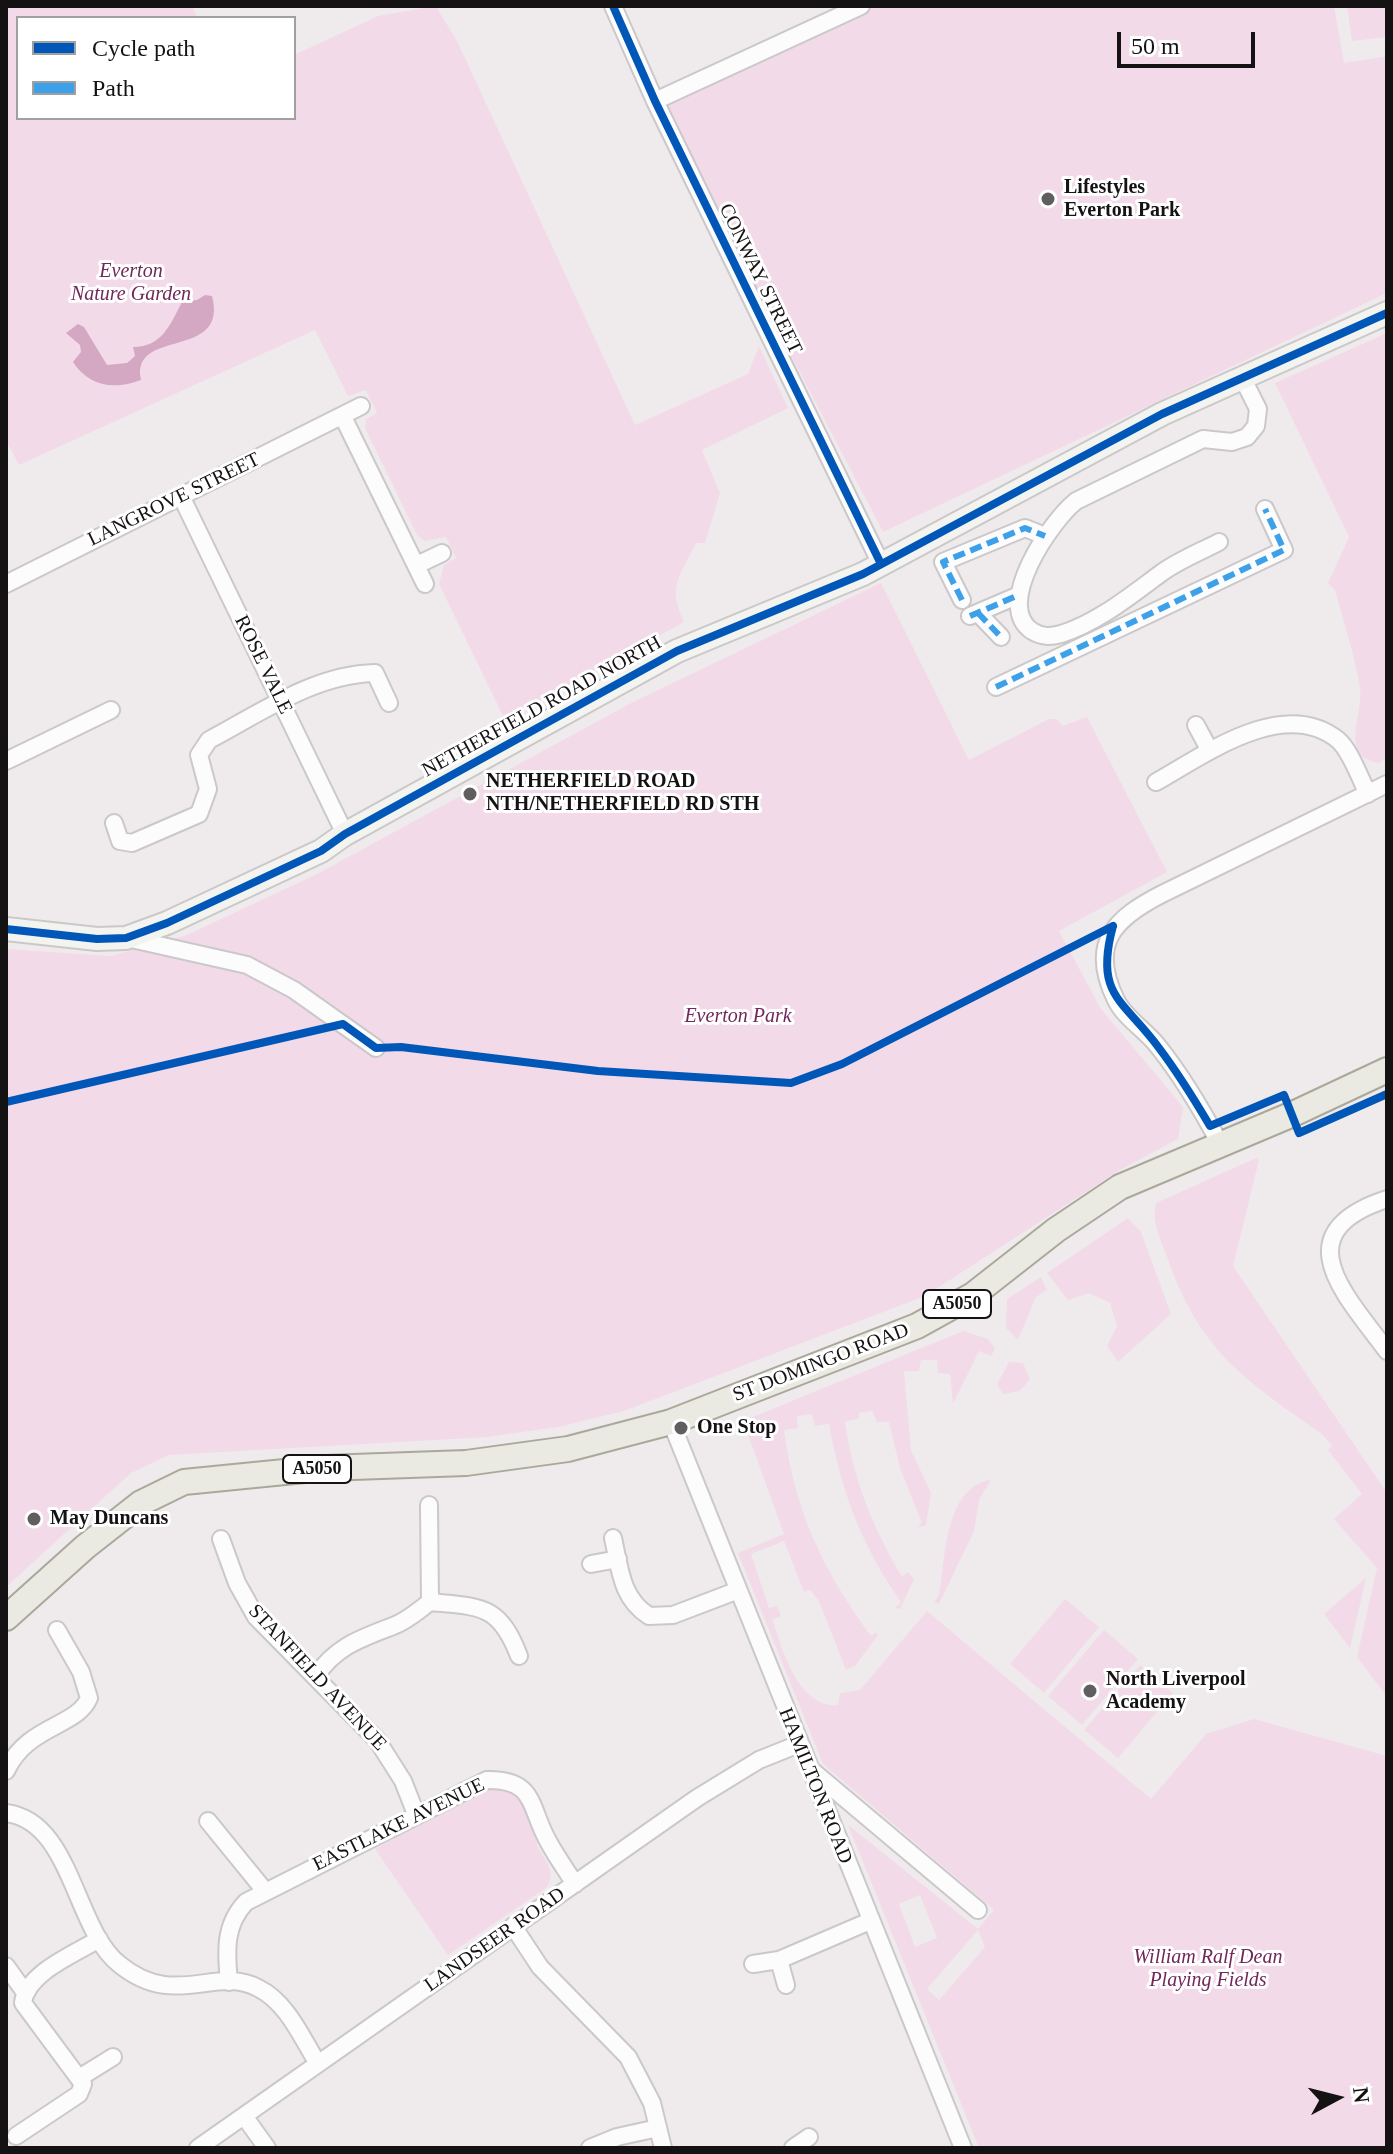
<!DOCTYPE html>
<style>
body{margin:0}
#map{position:relative;width:1393px;height:2154px;overflow:hidden;background:#efebed;font-family:"Times New Roman",serif}
canvas{display:block}
.frame{position:absolute;inset:0;border:8px solid #141213;pointer-events:none}
.legend{position:absolute;left:16px;top:16px;width:280px;height:104px;box-sizing:border-box;background:#fff;border:2px solid #a1a0a1;margin:0;padding:10px 14px;list-style:none;font-size:24px;color:#141213}
.legend li{display:flex;align-items:center;gap:16px;height:40px}
.legend b{width:40px;border:2px solid #a1a0a1}
.north{position:absolute;left:1297px;top:2058px;width:80px;height:80px;-webkit-text-stroke:6px #fff;paint-order:stroke;rotate:83deg;font-size:22px;font-weight:700;line-height:32px;text-align:center;color:#141213}
.north::after{content:'';display:block;margin:auto;width:28px;height:36px;background:#141213;clip-path:polygon(50% 0,100% 100%,50% 72%,0 100%)}
.scale{position:absolute;left:1117px;top:32px;width:138px;height:36px;box-sizing:border-box;border:4px solid #141213;border-top:0;padding-left:10px;font-size:24px;line-height:28px;white-space:nowrap;color:#141213;-webkit-text-stroke:6px #fff;paint-order:stroke}
</style>
<div id="map">
<canvas width="1393" height="2154"></canvas>
<div class="frame"></div>
<ul class="legend">
<li><b style="height:10px;background:#0057b8"></b>Cycle path</li>
<li><b style="height:10px;background:#3da1ea"></b>Path</li>
</ul>
<div class="north">N</div>
<div class="scale">50 m</div>
</div>
<script>
const c = document.querySelector('canvas').getContext('2d');
c.lineJoin = 'round';
function fill(path, color) { c.fillStyle = color; c.fill(path, 'evenodd'); }
function strokePath(path, color, width, dash) { c.strokeStyle = color; c.lineWidth = width; c.lineCap = dash ? 'butt' : 'round'; c.setLineDash(dash || []); c.stroke(path); }
function drawText(font, color, halo, rows, align = 'center') {
  c.font = font + ' "Times New Roman",serif'; c.lineWidth = 6; c.setLineDash([]); c.textBaseline = 'middle'; c.strokeStyle = halo; c.fillStyle = color; for (const [text, x, y, turn = 0] of rows) {
    c.save(); c.translate(x, y); c.rotate((+turn || 0) * Math.PI / 180); c.textAlign = isNaN(turn) ? turn : align; if (halo) c.strokeText(text, 0, 0); c.fillText(text, 0, 0); c.restore();
  }
}
const green = new Path2D(`
 M6,6H192L198,18H18V118H294V55L378,16L436,6L458,43L635,425L748,374L759,346L788,408L702,450L720,493L705,543H696C680,577 667,585 684,622L505,720L439,584L444,565L456,558L446,537L425,541L417,535L365,428L366,419L377,413L366,390L348,396L315,330L19,465L6,440Z
 M868,6H1334L1344,63L1387,56V293L883,532L660,104Z
 M1347,6H1387V37L1352,41Z
 M1387,333V758L1379,763C1338,757 1364,712 1360,688C1355,656 1343,621 1335,590L1328,583L1349,537L1275,383Z
 M881,583L969,760L1049,719H1056L1063,726L1087,717L1167,872L1059,931L1101,1009L1183,1107L1178,1139L1120,1170L925,1296L624,1411L558,1427L487,1437L169,1455L131,1473L6,1587V949L111,956L187,935L319,873L631,703Z
 M1256,1158L1259,1160L1233,1266L1387,1493V1697L1357,1657L1377,1568L1334,1519L1362,1494L1328,1450L1332,1446L1322,1434C1244,1379 1200,1352 1167,1257C1161,1239 1151,1222 1156,1203Z
 M1128,1218L1141,1232L1171,1314L1118,1362L1107,1346L1117,1326L1110,1303L1089,1293L1068,1300L1047,1273Z
 M1041,1277L1047,1290L1036,1297L1018,1340L1006,1328L1007,1299Z
 M963,1331L988,1339L995,1349L991,1356L979,1351L953,1404L950,1374L938,1373L937,1360H921L919,1371H904L911,1450L931,1493L926,1525L916,1528L922,1523L900,1468L889,1422H877L872,1411L859,1413V1419L845,1421C853,1479 872,1526 902,1577L908,1572L914,1579L900,1609L895,1608L901,1602C862,1547 841,1491 829,1424L815,1426L812,1414L797,1416L798,1428L784,1430C795,1512 823,1570 871,1636L876,1632L878,1635L855,1666L846,1670L819,1601L810,1590L804,1592L784,1541L751,1554L769,1608L777,1606L781,1616L772,1620C783,1650 798,1708 838,1705L840,1693L860,1690L927,1611L1151,1799L1206,1734L1254,1719L1387,1756V2148H979L848,1825L978,1929L994,1910L823,1764L738,1553L784,1534L743,1421ZM920,1895L937,1938L915,1947L899,1904ZM978,1930L985,1947L939,2000L927,1989Z
 M1009,1362L1023,1363L1030,1379L1020,1391L1003,1394L997,1384Z
 M991,1480L979,1500L974,1531L939,1604L934,1602L939,1595C946,1558 944,1487 991,1480Z
 M1366,1578L1350,1648L1324,1614Z
 M1065,1599L1099,1627L1044,1693L1010,1664Z
 M1104,1630L1138,1659L1082,1725L1048,1696Z
 M1140,1665L1173,1693L1118,1758L1084,1730Z
 M486,1787C524,1788 535,1813 537,1846C546,1861 557,1872 546,1888L448,1955L375,1849L394,1839L392,1835Z`);
const water = new Path2D(`
 M205,295L212,296C229,361 130,327 141,380C115,390 89,387 73,362L81,352L80,345L66,333L78,324L84,327L107,365L127,363L135,356L133,347C162,347 170,325 182,302L197,300Z`);
const street = new Path2D(`
 M613,6L655,101L881,564
 M655,101L861,6
 M343,417L425,584
 M181,496L345,834
 M1219,542C1200,552 1177,561 1160,574C1130,596 1097,623 1061,634C1050,637 1042,637 1032,631C993,605 1051,521 1076,501L1203,439L1232,442L1247,437L1256,426L1258,409L1242,377
 M417,565L442,553
 M6,584L361,406
 M962,600L943,562L1025,528L1045,536
 M978,613L1001,637
 M970,616L1019,595
 M996,687L1284,550L1265,509
 M1196,725L1210,751
 M6,761L111,710
 M1156,782C1204,755 1284,696 1338,740C1351,751 1360,779 1368,794
 M114,823L120,841L132,843L199,814L208,789L199,755L209,740C260,713 315,674 375,673L389,703
 M127,938L247,965L294,990L376,1048
 M1220,1144C1202,1110 1182,1076 1157,1045C1145,1030 1124,1017 1116,1000C1088,943 1115,918 1162,894L1387,784
 M1387,1199C1283,1233 1345,1294 1387,1351
 M671,1422L963,2148
 M613,1538C620,1569 621,1598 649,1616L673,1615L736,1591
 M221,1539L237,1583L256,1617L377,1740L403,1781L416,1814
 M591,1564L618,1559
 M430,1602C481,1607 499,1604 519,1656
 M316,1676C336,1646 362,1638 393,1626C407,1621 419,1610 430,1602L429,1505
 M810,1769L978,1910
 M6,1771C27,1725 77,1727 89,1698L81,1672L57,1630
 M6,1813C72,1821 74,1928 119,1964C175,2010 215,1965 258,1988C287,2002 302,2038 318,2064
 M208,1821L265,1891
 M513,1926L540,1967L628,2057L652,2103L663,2148
 M779,1960L786,1985
 M753,1964L779,1960L870,1921
 M6,1966L24,1991
 M229,1982C226,1952 224,1925 246,1902L487,1780C536,1779 529,1807 548,1841C556,1856 566,1870 575,1884
 M79,2078L113,2057
 M244,2116L267,2148
 M16,2136L79,2094L83,2084L23,2003C26,1973 75,1954 99,1939
 M198,2148L697,1798L759,1760L799,1744
 M590,2148L617,2137L658,2128
 M793,2148L809,2137`);
const secondary = new Path2D(`
 M6,929L97,939L126,938L167,923L321,851L345,834L677,651L863,574L1162,414L1387,313`);
const primary = new Path2D(`
 M6,1618L85,1547L141,1503L184,1482L325,1468L466,1463L568,1449L671,1422L917,1326L973,1295L1056,1230L1120,1187L1293,1114L1387,1070`);
const quiet = new Path2D(`
 M962,600L943,562L1025,528L1045,536
 M978,613L1001,637
 M970,616L1019,595
 M996,687L1284,550L1265,509`);
const cycleway = new Path2D(`
 M613,6L655,101L881,564
 M1113,926C1094,996 1123,999 1159,1048C1178,1073 1194,1099 1210,1126L1284,1095L1299,1133L1387,1094
 M6,929L97,939L126,938L167,923L321,851L345,834L677,651L863,574L1162,414L1387,313
 M6,1102L343,1024L376,1048L401,1047L598,1071L791,1083L842,1064L1113,926`);
const markers = [
 [1048,199,8,"#615e5f"],
 [470,794,8,"#615e5f"],
 [681,1428,8,"#615e5f"],
 [34,1519,8,"#615e5f"],
 [1090,1691,8,"#615e5f"]
];
const shields = [
 [957,1304,68],
 [317,1469,68]
];
const shieldNames = [
 ["A5050",957,1304],
 ["A5050",317,1469]
];
const poiNames = [
 ["Lifestyles",1064,188],
 ["Everton Park",1064,211],
 ["NETHERFIELD ROAD",486,782],
 ["NTH/NETHERFIELD RD STH",486,805],
 ["One Stop",697,1428],
 ["May Duncans",50,1519],
 ["North Liverpool",1106,1680],
 ["Academy",1106,1703]
];
const parkNames = [
 ["Everton",131,272],
 ["Nature Garden",131,295],
 ["Everton Park",738,1017],
 ["William Ralf Dean",1208,1958],
 ["Playing Fields",1208,1981]
];
const streetNames = [
 ["CONWAY STREET",760,279,64],
 ["LANGROVE STREET",174,500,-26],
 ["ROSE VALE",263,665,64],
 ["NETHERFIELD ROAD NORTH",542,707,-29],
 ["ST DOMINGO ROAD",821,1363,-21],
 ["STANFIELD AVENUE",317,1678,47],
 ["HAMILTON ROAD",815,1786,68],
 ["EASTLAKE AVENUE",399,1825,-26],
 ["LANDSEER ROAD",495,1940,-35]
];
fill(green, '#f3dae9');
fill(water, '#d4a7c3');
strokePath(street, '#cbc8ca', 20);
strokePath(secondary, '#cbc8ca', 26);
strokePath(primary, '#aaa89a', 28);
strokePath(street, '#fdfcfc', 16);
strokePath(secondary, '#f3f3f0', 22);
strokePath(primary, '#eae9e2', 24);
strokePath(quiet, '#3da1ea', 6, [12, 6]);
strokePath(cycleway, '#0057b8', 8);
for (const [x, y, r, color] of markers) { const dot = new Path2D(); dot.arc(x, y, r, 0, 2 * Math.PI); c.fillStyle = color; c.fill(dot); strokePath(dot, '#fff', 3); }
for (const [x, y, w] of shields) { const box = new Path2D(); box.roundRect(x - w / 2, y - 14, w, 28, 6); c.fillStyle = '#fff'; c.fill(box); strokePath(box, '#141213', 2); }
drawText('bold 18px', '#141213', null, shieldNames);
drawText('bold 20px', '#141213', '#fff', poiNames, 'left');
drawText('italic 20px', '#71275a', '#fff', parkNames);
drawText('20px', '#141213', '#fff', streetNames);
</script>
